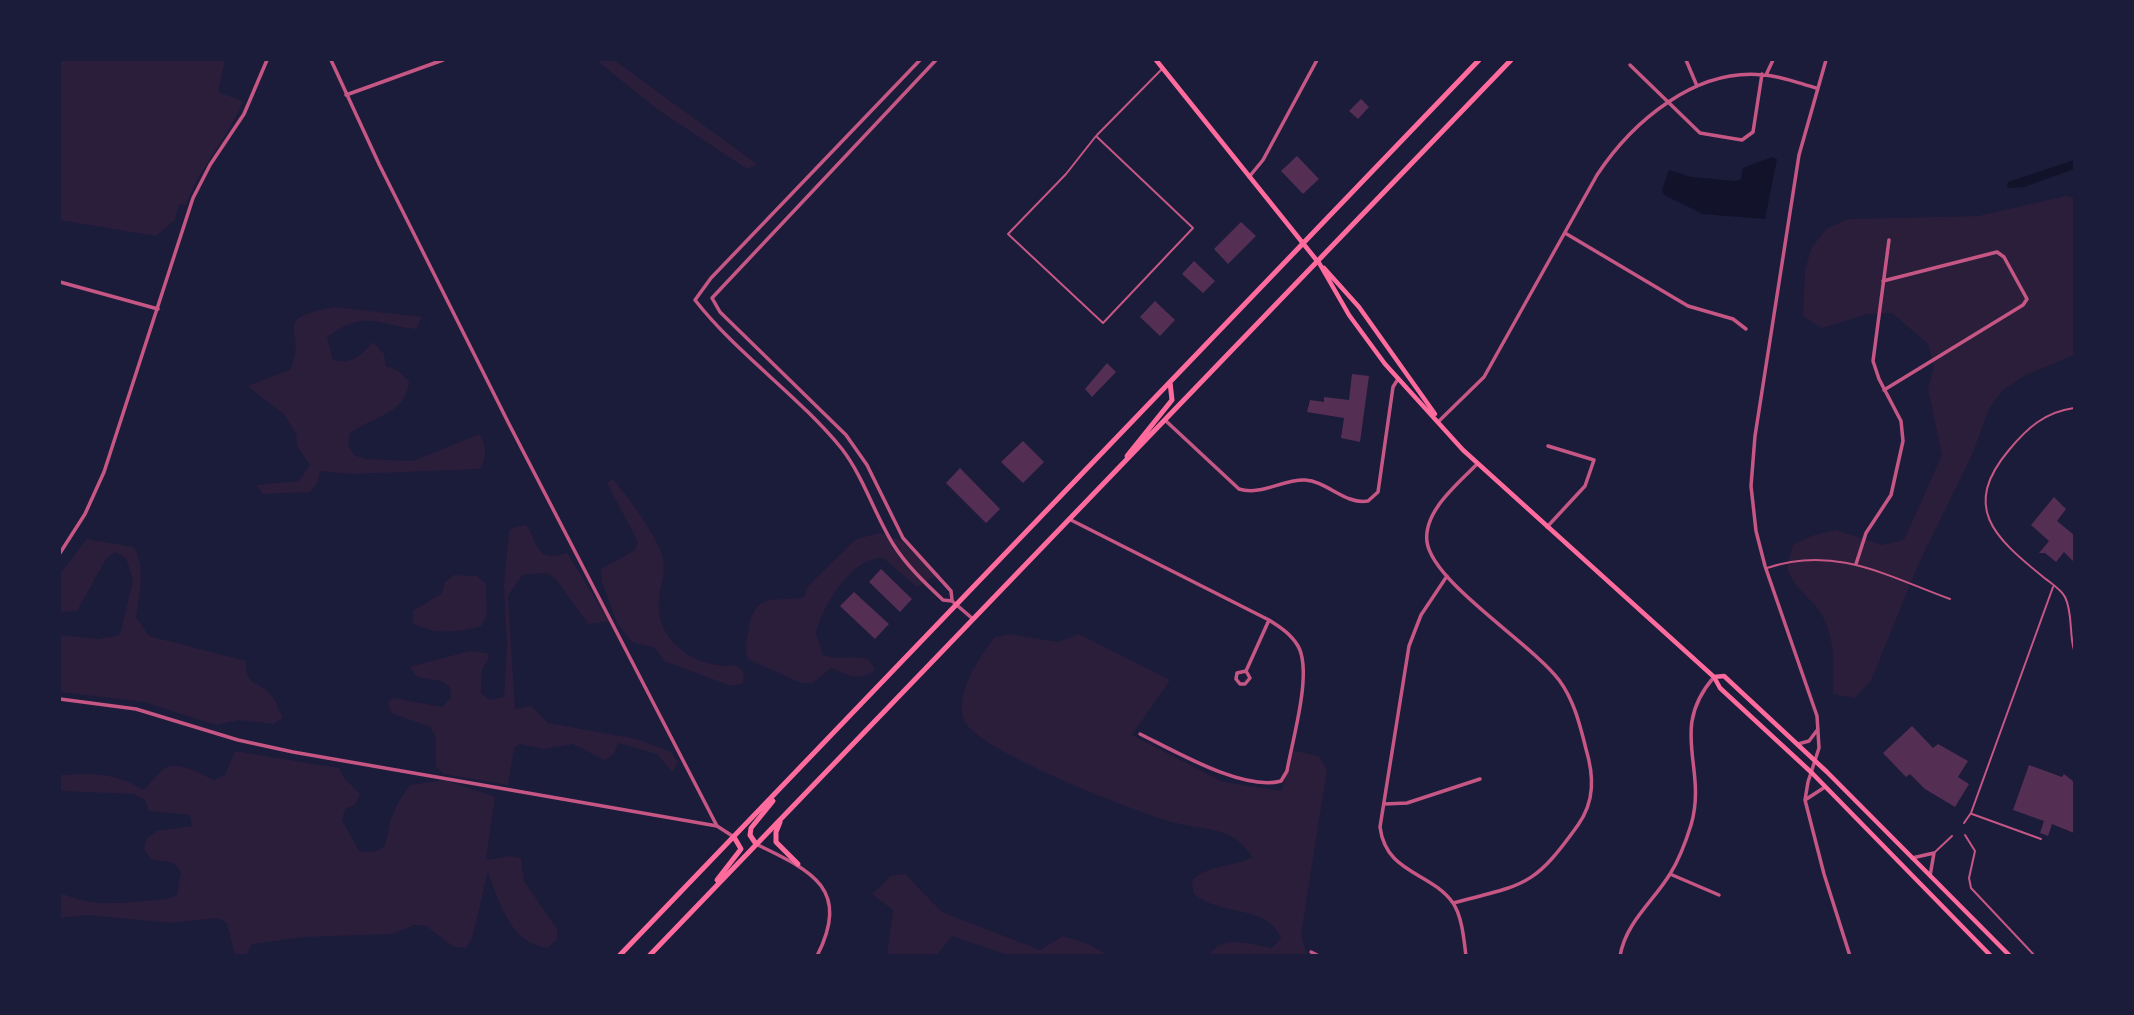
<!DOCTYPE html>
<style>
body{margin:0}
#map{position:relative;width:2134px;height:1015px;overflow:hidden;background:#1b1b3a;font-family:Signika,sans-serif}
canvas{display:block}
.frame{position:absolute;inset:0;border:61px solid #1b1b3a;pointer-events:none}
</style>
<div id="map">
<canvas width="2134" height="1015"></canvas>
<div class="frame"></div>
</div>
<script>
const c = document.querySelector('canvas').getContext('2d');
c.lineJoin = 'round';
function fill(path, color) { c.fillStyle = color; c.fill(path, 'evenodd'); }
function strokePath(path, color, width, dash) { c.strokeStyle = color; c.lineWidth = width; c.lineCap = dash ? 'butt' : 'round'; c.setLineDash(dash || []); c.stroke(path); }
const green = new Path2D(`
 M60,60H225L218,92L243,101C228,139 199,167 186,205L179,204L175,220L156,236L60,220Z
 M596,60H614L757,164L747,169L657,109Z
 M2066,196L2074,198V355L2024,376L2003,390L1989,409L1972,455L1918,565L1871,681L1855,698L1833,694C1834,663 1836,628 1813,603C1800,590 1795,586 1787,568L1793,545L1814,535L1836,530L1882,545L1904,540L1942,455L1928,389L1934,367L1928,344L1892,313L1868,314L1822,328L1803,316L1805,269L1812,247L1826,229L1848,219L1978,216Z
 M334,307L422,317L416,329C376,325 366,309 327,337L333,360C353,365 361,355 373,342L384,354L386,366L397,370L409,381C407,414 372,417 350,433L348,445L354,455L365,459L413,461L479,434C487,445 487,457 480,469L351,474L320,471L318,482L310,492L263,494L256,485L299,481L310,465L297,446L296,434L284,414L247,386L290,370C310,329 266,320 334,307Z
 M613,479C631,501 650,526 661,552C669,572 657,591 659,611C662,647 703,670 735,665L744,672L743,683L731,686L664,661L655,648L632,642L617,623L602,582L601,569L635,550L638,542L607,483Z
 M526,525C540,545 535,563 567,553L609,621L588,624L556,579L546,573L522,575L508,596L515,709L531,706L548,723L637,739L671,752L678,762L672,772L657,754L618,743L614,754L604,760L573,744L544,749L520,744L514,748L508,785L444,774L436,766V737L430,727L391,713L388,702L393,698L442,707L451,698L450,687L441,681L417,677L410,667L469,651L487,653L489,658L482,669L481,693L490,700L504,697L507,643L504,585L509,532L512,528Z
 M880,533L902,541L936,575L917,587L883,558C852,557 823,605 816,633L823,655C839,661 853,654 869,660L875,670C859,682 847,675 831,668L813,683H801L748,659C744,647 747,640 749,627C756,590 777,603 804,597L808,586L856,539Z
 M87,539L133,547C147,564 139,596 136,617L149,636L246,661C245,689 259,679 272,696C277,702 279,711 283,718L273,724L239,720L216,725L144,702L60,692V635L98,639L120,635L133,580L126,558L115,552L106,559L77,611L60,612V574Z
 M454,575L477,576L486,584L487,615L481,626C458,633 434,635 413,623V611L442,593L445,582Z
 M1009,634L1058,642L1079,634L1170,680L1132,735L1223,782L1282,791L1291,750L1319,756L1327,770L1301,935L1307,955H1209C1225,933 1250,945 1272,948L1281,938C1266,903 1221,918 1193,893L1192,880C1214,862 1231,869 1252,857C1233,824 1200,831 1168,821C1132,810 975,750 964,720C954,694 980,656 995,637Z
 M235,751L339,768L344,778L360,794L355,805L345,809L342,820L359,851C395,856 383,836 393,814C397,804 403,794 410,785L445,780L495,797L486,860L509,856L521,858L524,881L557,929V940L547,948C511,944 499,902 488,872L472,938L466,948L454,947L426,926L414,925L393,934L305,937L252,944L246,955H235L227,923L217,918L170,923L88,915L60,918V892C91,909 131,902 166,899L177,895L181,872L174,863L151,859L144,849L147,838L157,831L192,826L190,815L149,811L145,800L134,794L60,791V775C93,773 114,772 144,790C150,784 154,778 160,772C175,757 198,773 214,780L225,775Z
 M905,874L942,912L1040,950L1063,936L1089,944L1107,955H1007L952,936L937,955H887L893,910L872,894L891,876Z`);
const water = new Path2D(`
 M1772,157L1777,159L1765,219L1703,214L1664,195L1662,190L1669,170L1691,177L1736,181L1741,179L1743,168Z
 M2074,160V169L2024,187L2007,188L2008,182Z`);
const building = new Path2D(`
 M1361,99L1369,107L1358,119L1349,111Z
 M1297,156L1319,179L1303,194L1281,171Z
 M1241,222L1256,236L1228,264L1214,249Z
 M1194,261L1215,281L1203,293L1182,274Z
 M1155,301L1175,320L1160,336L1140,317Z
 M1107,363L1116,372L1092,397L1085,389Z
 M1352,374L1369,376L1360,442L1341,438L1344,418L1307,412L1310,400L1324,402V397L1349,400Z
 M1023,441L1044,462L1023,483L1001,462Z
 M960,468L1000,509L986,523L946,483Z
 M2054,497L2066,509L2057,521L2074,535V562L2064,552L2056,562L2045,553H2039L2049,541L2031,525Z
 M881,569L912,599L900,612L869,582Z
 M854,592L889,624L875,639L840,606Z
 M1912,726L1933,748L1938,744L1968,761L1958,777L1969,784L1955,807L1925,789L1910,774L1906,777L1883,753Z
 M2029,765L2062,777L2064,774L2074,782V833L2052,824L2048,836L2040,833L2044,821L2013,810Z`);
const service = new Path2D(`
 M1097,135L1162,69
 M1096,136L1193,228L1103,323L1008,234L1066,174Z
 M2074,408C2045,412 2027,428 2009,450C1961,507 1994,537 2042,576C2049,582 2061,589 2065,597C2073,613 2069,634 2074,650
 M1767,568C1835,545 1887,576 1950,599
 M1972,814L2041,839
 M1964,823L1971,813L2053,587
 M1965,835L1975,851L1969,878L1971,888L2035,956
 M1935,852L1952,836`);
const minor = new Path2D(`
 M920,60L711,278L695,300C738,355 798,395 842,449C864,478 874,513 893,544C906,565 925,583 943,600L952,601L973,619
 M936,60L712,298L720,312L846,435L867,465L903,538L951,591L952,600
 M1686,60L1697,86
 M1630,65L1700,133L1742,140L1753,132L1762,74
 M1766,75L1773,60
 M346,95L443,60
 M1249,177L1263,160L1317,60
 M1565,233L1688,306L1733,319L1746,329
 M1883,281L1997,252L2004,257L2027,299L2023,305L1884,390
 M60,282L158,309
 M1166,421L1239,489C1261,496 1283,479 1305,480C1327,481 1345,505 1368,501L1378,492L1393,387L1398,379
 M1439,421L1484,377L1597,175C1632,122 1695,68 1763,75C1781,76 1798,83 1816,88
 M1069,519L1269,620C1280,627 1291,634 1298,646C1313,672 1292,741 1287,771L1281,781C1244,792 1173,750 1140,734
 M1547,527L1585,486L1594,460L1548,446
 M1856,564L1866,533L1891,495L1903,441L1901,421L1879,379L1873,361L1889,240
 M1447,576L1421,615L1409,646L1380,827C1386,874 1430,871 1453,903C1462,916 1464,940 1466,956
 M1246,671L1250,678L1245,684H1240L1236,679L1237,673L1246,671L1269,620
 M60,699L136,709L238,740L293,752L717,826
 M1384,804L1407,803L1480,779
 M1670,874L1719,895
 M1453,903C1525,884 1533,888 1578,825C1595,801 1594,776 1586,749C1580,725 1574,700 1559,680C1531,643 1433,583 1427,542C1423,511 1458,484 1477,464
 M1311,952L1319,956
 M1620,956C1626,922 1653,902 1670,874C1679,860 1686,841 1691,825C1708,767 1668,730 1714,677`);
const tertiary = new Path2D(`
 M331,60L379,164L509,424L717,826L734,837
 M1826,60L1799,155L1755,436L1751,486L1756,531L1765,566L1817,716L1819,748L1808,782L1805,800L1824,874L1850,956
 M60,553L85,514L104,472L193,198L210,165L244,114L267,60
 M1798,744L1809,741L1818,729
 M1805,800L1825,787
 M758,845C812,871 851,889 817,956
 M1912,858L1934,853L1930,876`);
const secondary = new Path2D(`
 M1156,60L1318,262
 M1318,261L1349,315L1385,364L1463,450L1714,677L1720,688L1812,773L1991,956
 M1324,268L1359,307L1435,414
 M1714,677L1724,676L1827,772L2010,956`);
const primary = new Path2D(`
 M1127,456L1172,400L1170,382
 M780,822L776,832V842L798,864
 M756,844L750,835L751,828L773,801
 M717,880L741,849L734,837
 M619,956L1479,60
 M649,956L1511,60`);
fill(green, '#2a1e3b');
fill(water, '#12122b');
fill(building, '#542f53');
strokePath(service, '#c65784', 2);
strokePath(minor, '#c65784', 3.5);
strokePath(tertiary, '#c65784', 3.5);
strokePath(secondary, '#ff6b9d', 4.5);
strokePath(primary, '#ff6b9d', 5);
</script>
